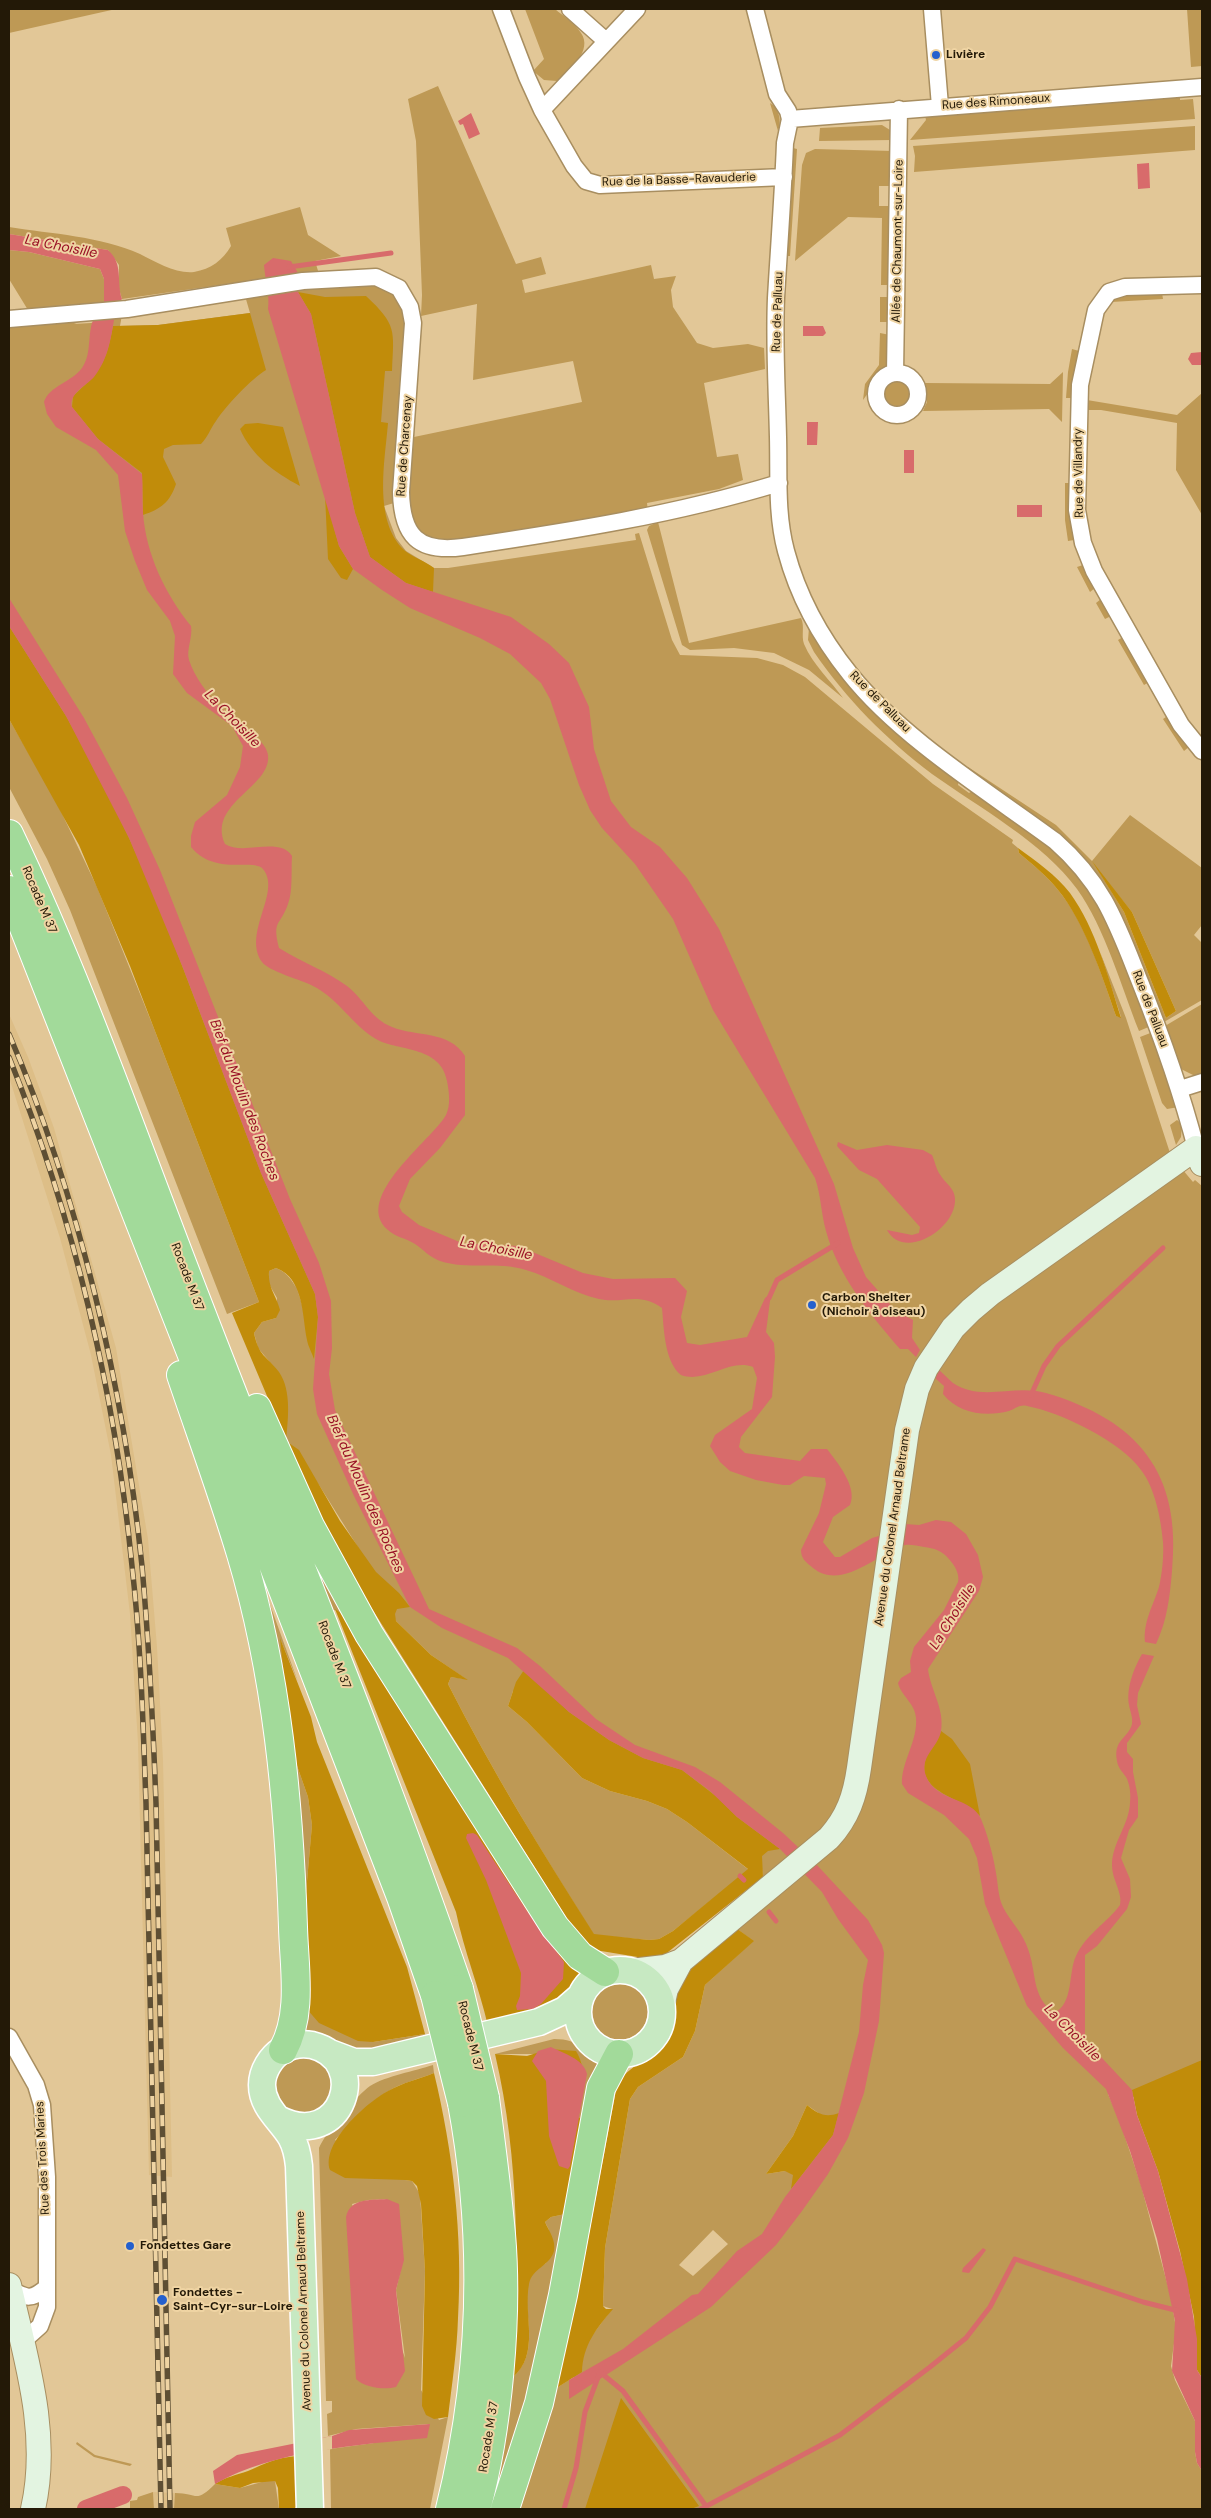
<!DOCTYPE html>
<meta charset="utf-8">
<style>
body{margin:0}
#map{position:relative;width:1211px;height:2518px;overflow:hidden;background:#e2c797;font-family:"DM Sans",sans-serif}
canvas{display:block}
.frame{position:absolute;inset:0;border:10px solid #231907;pointer-events:none}
</style>
<div id="map">
<canvas width="1211" height="2518"></canvas>
<div class="frame"></div>
</div>
<script>
const c = document.querySelector('canvas').getContext('2d');
c.lineJoin = 'round';
function fill(path, color) { c.fillStyle = color; c.fill(path, 'evenodd'); }
function strokePath(path, color, width, dash) { c.strokeStyle = color; c.lineWidth = width; c.lineCap = dash ? 'butt' : 'round'; c.setLineDash(dash || []); c.stroke(path); }
function drawText(font, color, halo, rows, align = 'center') {
  c.font = font + ' "DM Sans",sans-serif'; c.lineWidth = 4; c.setLineDash([]); c.textBaseline = 'middle'; c.strokeStyle = halo; c.fillStyle = color; for (const [text, x, y, turn = 0] of rows) {
    c.save(); c.translate(x, y); c.rotate((+turn || 0) * Math.PI / 180); c.textAlign = isNaN(turn) ? turn : align; if (halo) c.strokeText(text, 0, 0); c.fillText(text, 0, 0); c.restore();
  }
}
const built = new Path2D(`
 M9,1014L28,1057L54,1128L116,1348L148,1539L157,1647L163,1760L172,2177L149,2175L138,1743L130,1614L111,1455L91,1355L60,1238L9,1077Z
 M153,2492L175,2493L174,2509H154Z`);
const green = new Path2D(`
 M9,9H116L9,33Z
 M525,9H555C563,16 575,23 581,33C593,50 570,71 557,81L544,80L533,71L544,59Z
 M1187,9H1202V66L1191,67Z
 M438,86L516,264L541,257L546,274L522,280L525,293L651,265L654,279L676,276L671,290L673,307L697,343L713,348L748,344L764,348L765,369L704,383L717,457L738,454L743,480L719,489L647,503L648,512L434,542L417,532L408,508L414,437L582,402L573,361L473,380L477,304L421,316L422,295L416,141L408,99Z
 M1180,96V100L1193,99L1195,119L910,140L926,120L925,116Z
 M770,103C779,108 782,121 778,131Z
 M882,125L890,130L892,140L819,141L820,128Z
 M1195,126V150L914,172L915,156L913,146Z
 M793,148L797,149L790,256H786Z
 M815,149L893,151L892,186H879V206H892L891,285H881L882,218L848,217L795,261L802,165L806,153Z
 M300,207L308,235L341,256L315,261L323,287C343,285 379,278 395,296C399,302 403,310 407,317L394,503L384,506L396,538L406,551L434,568H448L636,540L635,534L639,533L672,640L680,655L757,658L783,665L805,677L933,784L1013,840L1012,843L1018,848L1019,853C1032,864 1047,876 1058,890C1086,923 1102,976 1116,1016L1121,1017L1100,952L1126,1018L1171,1156L1193,1182L1195,1180L1202,1186V2105L1108,2094L1119,2119L1141,2185L1171,2298L1176,2328L1171,2366L1175,2380L1195,2421V2452L1197,2463L1202,2471V2509H515L555,2389L569,2380V2398L581,2345L587,2342L612,2309L603,2306L605,2248L630,2099L638,2087L683,2057L695,2031L705,1985L753,1941L736,1928L773,1869L763,1877L761,1861L513,1691L508,1706L527,1722L582,1778L610,1791L647,1801L667,1809L687,1822L749,1870L673,1931L659,1939L649,1940L594,1935C542,1852 492,1771 448,1684L451,1677L466,1679L431,1655L396,1621L356,1544L319,1485L286,1441L274,1367L258,1348L254,1333L262,1322L276,1318L277,1298L269,1284V1271L276,1268C300,1277 305,1313 307,1337L309,1317L9,645V327L95,316L74,324L91,323L122,315L120,326L158,325L250,313L241,282L122,299L119,289V265L108,250L9,234V227C52,234 100,236 140,254C156,262 176,274 194,272C211,269 223,260 231,246L226,228ZM807,2105L821,2115L785,2171L766,2174L793,2136ZM713,2230L728,2244L693,2276L679,2265Z
 M9,250L29,252L100,269L104,279V304L28,310L9,279Z
 M1162,293L1163,299L1111,302L1121,295Z
 M880,297H891V322H880Z
 M880,333L890,335L889,365L874,379L868,393L863,400L865,384L879,365Z
 M1072,349L1079,351L1074,373L1073,398H1066L1068,372Z
 M1063,372L1062,422L1049,409L923,411L927,402L925,383L1050,384Z
 M882 395a14 14 0 1 1 28 0a14 14 0 1 1-28 0Z
 M1202,393V515L1176,470L1177,423L1101,410H1087V400L1177,415Z
 M1065,483H1071L1074,540L1068,541L1065,520Z
 M658,522L689,643L801,618C805,626 801,635 804,644C813,665 831,681 843,698L809,670L774,653L734,648L690,650L682,645L647,530L649,526Z
 M1083,565L1095,588L1090,592L1077,567Z
 M1101,599L1111,616L1105,619L1096,603Z
 M809,628L959,778L958,785L969,793L976,789L1065,859L1099,901L1151,1026L1139,1031C1121,986 1105,928 1077,889C1045,844 977,806 932,774C887,740 846,699 814,652L808,640Z
 M1123,637L1149,682L1144,685L1118,640Z
 M1169,715L1190,746L1184,751L1163,719Z
 M9,719L55,799L97,887L153,1026L259,1302L227,1314L70,910L47,859L9,787Z
 M968,767L1056,825L1092,861L1130,815L1202,868V925L1194,935L1202,943V1000L1164,1022L1113,901L967,768ZM1100,873L1132,912L1176,1011L1166,1018L1124,912Z
 M1202,1004V1075L1197,1077L1181,1069L1165,1026Z
 M1153,1032L1179,1107L1167,1109L1162,1103L1140,1037Z
 M1177,1120L1182,1124L1181,1137L1176,1145L1170,1125Z
 M303,1539L362,1632L335,1610L331,1611Z
 M256,1566L298,1682L281,1641L290,1734L295,1760L308,1797L312,1825L304,1915Z
 M590 2011a29 29 0 1 1 58 0a29 29 0 1 1-58 0Z
 M306,2008L373,2042L425,2034L427,2039L362,2052L345,2046L327,2035L303,2029Z
 M554,2039C581,2039 584,2053 607,2063L587,2123L576,2115L534,2054H495Z
 M301,2057C331,2058 333,2076 329,2101L313,2114L286,2110C283,2105 276,2098 275,2093C270,2074 285,2062 301,2057Z
 M433,2065L434,2073C419,2079 401,2083 387,2092C367,2104 351,2123 335,2140L405,2180L412,2181L420,2194L425,2271L421,2390L439,2420L448,2417L430,2509H331L330,2449L374,2443L430,2424L356,2429L328,2436L327,2414L332,2412V2401H326L319,2148C325,2133 357,2095 370,2086C386,2076 415,2071 433,2065ZM387,2199L401,2269L396,2290L405,2358L352,2204L368,2200Z
 M570,2213L531,2391L495,2497L496,2467L505,2441L512,2378C548,2348 513,2295 534,2272C537,2268 542,2266 546,2263L549,2230L545,2222L551,2217Z
 M77,2442L95,2455L132,2464L130,2466L94,2457L76,2444Z
 M269,2480L275,2481L279,2509H174L175,2493C198,2493 195,2504 215,2484L240,2488Z
 M153,2492L154,2509H130V2501L137,2500L138,2497Z`);
const forest = new Path2D(`
 M298,292L325,297L366,296C397,325 394,330 392,371H385L381,422L388,423C385,461 373,520 404,550C412,557 425,561 434,568L433,592L406,583L370,557L355,513L311,314Z
 M250,313L266,370C252,378 225,407 216,421C210,429 208,437 201,444L173,445L164,449L163,457L176,484C170,502 161,509 143,515L142,473L98,439L72,407L73,396C101,371 106,363 113,326L158,325Z
 M258,423L283,427L300,486C274,472 252,456 240,429L245,424Z
 M325,495L339,546L353,569L347,580L341,578L328,559Z
 M9,626L66,716L100,778L129,838L157,900L261,1173L315,1294L318,1317L314,1359C312,1353 308,1346 307,1340C302,1315 304,1278 276,1268L269,1271C268,1289 276,1294 280,1310L276,1318L262,1322L254,1333C259,1357 266,1355 279,1372C292,1391 288,1420 286,1441L299,1450L340,1521L376,1572L399,1593L410,1607L397,1609L395,1614L396,1621L431,1655L468,1680L451,1677L448,1684C492,1771 542,1852 594,1934L649,1940L659,1939L673,1931L748,1869L687,1822L667,1809L647,1801L610,1791L582,1778L527,1722L508,1706L516,1682L524,1670L569,1712L609,1740L643,1758L682,1770L717,1797L737,1817L780,1849L768,1851L762,1856L763,1877L663,1956L650,1959L595,1950L588,1947L578,1936L357,1585L320,1515L286,1441L232,1313L259,1302L130,966L79,845L9,719Z
 M1018,848C1036,861 1056,875 1070,893C1096,929 1108,976 1121,1018L1116,1016C1103,978 1084,921 1058,890C1047,876 1032,864 1019,853Z
 M1092,861L1132,912L1176,1011L1166,1018L1124,912Z
 M335,1609L345,1616L584,1967L567,1992L557,2002L488,2026C479,1987 464,1951 456,1912Z
 M280,1638L311,1717L317,1742L407,1967L425,2034L373,2042L358,2041L319,2023L306,2008L304,1915L312,1825L308,1797L295,1760L290,1734Z
 M941,1731L952,1739L970,1764L980,1816C965,1798 914,1793 926,1758C929,1749 938,1741 941,1731Z
 M736,1928L754,1941L705,1985L695,2031L683,2057L638,2087L630,2099L605,2248L603,2306L606,2309H613C596,2329 583,2345 582,2372L555,2389L582,2271L617,2085C628,2065 652,2060 664,2041C673,2025 671,2006 678,1989C689,1965 717,1946 736,1928Z
 M549,2049L576,2051C589,2073 581,2091 576,2115L587,2123L570,2213L551,2217L545,2222C549,2231 556,2240 554,2251C550,2266 532,2268 529,2284C523,2316 541,2354 512,2378C519,2270 520,2160 495,2054L527,2056Z
 M1202,2060V2378L1197,2370L1194,2317L1180,2251L1158,2171L1137,2115L1132,2090Z
 M434,2073C453,2152 463,2236 458,2318C457,2351 452,2384 448,2417L434,2419L426,2415L422,2406L425,2271L421,2204L417,2186L412,2181L405,2180L345,2178L330,2170C321,2143 366,2103 388,2091C402,2083 419,2079 434,2073Z
 M807,2105C818,2114 825,2118 839,2113L833,2135L791,2189L793,2175L785,2171L766,2174L793,2136Z
 M621,2398L699,2506L691,2509H585Z
 M296,2456L299,2504L294,2509H279L278,2488L275,2481L253,2483L240,2488L215,2484C226,2477 236,2475 248,2471C266,2463 276,2458 296,2456Z`);
const water = new Path2D(`
 M471,113L480,134L469,139L463,124L460,125L458,121Z
 M1149,163L1150,188L1138,189L1137,164Z
 M9,234L108,250C124,264 116,282 122,299L117,304H104V279L100,269L29,252L9,250Z
 M273,258L291,261L298,273V292L311,314L355,513L370,557L406,583L511,617L549,644L569,663L589,707L594,749L611,801L631,827L660,847L687,878L719,929L834,1184L853,1248L866,1277L896,1311L913,1320L912,1338L920,1350L916,1357L908,1349H900C870,1314 838,1276 826,1231C821,1213 821,1195 815,1178L713,1010L673,919L635,864L602,828L590,810L579,785L550,699L541,683L510,654L480,638L410,608L382,590L353,569L339,546L268,309C270,294 265,280 264,265Z
 M115,314C111,337 109,358 94,377C86,386 69,393 72,407L98,439L142,474C143,487 142,500 143,513C146,554 165,594 191,626C193,637 186,650 189,660C194,676 208,695 220,707C232,720 266,738 268,755C272,787 207,803 225,844C243,856 279,836 292,856C291,871 293,891 288,904C280,927 272,919 279,948C301,962 327,971 347,986C364,999 371,1019 392,1027C416,1037 449,1030 465,1056V1115L440,1148L410,1179L399,1206L402,1212L419,1225L462,1243L518,1246L583,1273L613,1279L675,1278L687,1291L681,1317L687,1343L700,1345L747,1337L765,1298L771,1293L766,1332L774,1343L775,1357L772,1397L741,1437L739,1447L745,1453L800,1461L811,1449H827C837,1462 858,1487 850,1505L833,1517L823,1542L835,1557H840L872,1538L886,1534L905,1524L919,1525L936,1520L951,1522L966,1534L978,1555L983,1577L979,1591L928,1669C930,1689 945,1709 941,1731C938,1748 919,1756 926,1776C936,1802 972,1797 981,1819C988,1836 993,1855 996,1873C998,1883 998,1897 1003,1907C1010,1921 1023,1933 1028,1949C1037,1973 1031,1996 1054,2013C1074,2004 1068,1972 1076,1956C1086,1934 1107,1923 1120,1905C1123,1893 1112,1880 1112,1865C1112,1843 1129,1825 1130,1803C1131,1795 1130,1784 1126,1777C1122,1771 1118,1768 1117,1761C1113,1739 1128,1739 1132,1724C1133,1717 1130,1711 1129,1705C1126,1688 1134,1668 1142,1654L1154,1656L1138,1693L1137,1705L1141,1724L1127,1743V1752L1133,1759V1772L1138,1798V1817L1129,1830L1121,1858L1130,1879L1131,1897L1127,1909L1097,1946L1085,1955V2040L1132,2090L1137,2115L1158,2171L1187,2279L1197,2339V2370L1202,2378V2471L1197,2463L1195,2452V2421L1172,2371L1175,2321L1157,2239L1130,2151L1106,2089L1063,2048L1027,2006L985,1904L977,1858L969,1839L944,1815L908,1793L902,1784C901,1762 918,1741 916,1718C915,1703 901,1696 898,1683L901,1678L911,1672L910,1661L914,1647L944,1610L958,1582C960,1574 954,1564 948,1558C942,1551 934,1548 924,1547C918,1546 910,1544 905,1545C877,1554 842,1591 813,1568C806,1562 801,1559 801,1550L819,1513L826,1484L825,1478L804,1476L790,1485H783L756,1480L730,1471L720,1462L710,1446L715,1435L752,1409L757,1378L753,1367C729,1358 706,1384 681,1375C664,1361 664,1328 662,1308C639,1291 623,1304 599,1299C574,1294 551,1277 526,1270C498,1261 467,1270 440,1261C429,1257 423,1249 415,1244C406,1238 395,1237 388,1230C351,1198 433,1139 446,1115C451,1105 449,1091 447,1081C441,1045 395,1051 376,1039C352,1025 339,999 313,986C302,980 268,971 262,962C242,933 282,892 263,869C252,858 215,876 191,847V836L195,822L227,795L240,767L243,746L232,726L187,693L173,674L175,636L170,621L147,590L135,561L125,531L118,475L96,450L56,427L47,414L44,402C49,386 72,382 82,368C93,352 86,332 95,316Z
 M803,326H823L826,333L823,336H803Z
 M1202,352V365H1192L1188,359L1191,353Z
 M807,422H818L817,445H807Z
 M904,450H914V473H904Z
 M1017,505H1042V517H1017Z
 M9,598L84,718L127,798L160,870L290,1199L319,1263L331,1301L332,1348L329,1374L335,1410L429,1609L517,1648L540,1666L596,1719L635,1745L695,1767L720,1782L783,1833L816,1864L868,1920L882,1945L884,1953L879,2021L864,2093L848,2138L828,2174L802,2211L776,2245L711,2307L569,2399V2380L623,2349L692,2295L698,2294L737,2251L762,2234L785,2197L833,2135L859,2032L863,1985L868,1960L838,1919L822,1892L780,1849L737,1817L710,1791L682,1770L643,1758L609,1740L569,1712L508,1658L442,1628L410,1607L354,1496L317,1414L313,1389L318,1317L315,1294L261,1173L183,968L129,838L66,716L9,626Z
 M838,1142L857,1150L887,1145L923,1150L932,1155C935,1161 936,1170 941,1176C947,1185 956,1189 955,1202C953,1231 903,1260 887,1230L912,1235L919,1233L920,1227L877,1179L859,1170L837,1146Z
 M939,1370C944,1374 948,1379 953,1383C981,1402 1014,1384 1046,1393C1138,1420 1182,1473 1172,1571C1170,1596 1167,1621 1156,1644L1145,1642C1143,1622 1153,1606 1159,1587C1162,1574 1164,1556 1163,1542C1161,1519 1155,1488 1141,1470C1122,1442 1060,1412 1027,1406C1020,1404 1015,1409 1009,1411C986,1417 959,1414 943,1394L944,1386L935,1378Z
 M473,1833L477,1835L527,1911L564,1962L563,1979L541,2004L533,2009L517,2010L516,2006L520,1996L521,1973L486,1880L466,1838L467,1834Z
 M551,2047C563,2053 584,2059 587,2074L570,2166L568,2169L559,2166L549,2136L546,2081L532,2061L538,2051Z
 M387,2199L399,2204L404,2260L396,2290L405,2371L396,2387C385,2390 365,2388 356,2379L346,2217C350,2198 371,2200 387,2199Z
 M983,2248L986,2250L969,2273L962,2272L963,2268Z
 M430,2424L427,2438C359,2445 274,2450 215,2484L213,2471L237,2455L332,2436L349,2430Z`);
const pier = new Path2D(`
 M332,2436V2449L296,2456V2443Z`);
const stream = new Path2D(`
 M289,267L391,253
 M769,1298L777,1280L838,1243
 M1031,1395L1044,1366L1058,1346L1163,1248
 M740,1876L744,1880
 M769,1912L776,1921
 M564,2509L576,2468L585,2412L600,2372L623,2391L706,2506
 M701,2509L840,2435L930,2367L966,2338L990,2307L1015,2259L1143,2302L1179,2311`);
const canal = new Path2D(`
 M86,2509L123,2495`);
const street = new Path2D(`
 M501,9L527,77L542,110
 M570,9L606,41
 M637,9L542,110L574,166L586,181L600,185L784,177
 M755,9L777,94L788,111L790,119L785,143C783,195 779,247 776,298C774,345 777,391 778,437C779,475 776,514 786,551C798,596 821,638 850,674C900,737 990,793 1055,841C1104,884 1117,924 1140,982C1162,1037 1181,1091 1196,1148
 M932,9L940,106
 M790,119L1202,87
 M1202,285L1125,287L1109,292L1096,310L1080,385L1077,510L1083,543L1094,571L1181,725L1202,751
 M9,319L127,309L303,281L376,277L399,288L410,307L413,323L401,492C402,536 418,553 463,547C570,531 674,515 779,483
 M895,373L899,109
 M876 394a21 21 0 1 1 42 0a21 21 0 1 1-42 0Z
 M1180,1089L1202,1082
 M9,2037L36,2085L42,2105L47,2177V2307L40,2326L21,2343
 M10,2289C27,2299 32,2300 47,2287`);
const secondary = new Path2D(`
 M631,1971L665,1967L681,1961
 M662,2007L666,1989L681,1961L829,1838C848,1817 855,1796 859,1768L907,1430L917,1389L926,1368L953,1328L971,1310L990,1294L1196,1148L1202,1164
 M9,2285C26,2359 50,2434 33,2509`);
const primary = new Path2D(`
 M578 2012a42 42 0 1 1 84 0a42 42 0 1 1-84 0Z
 M330,2053L354,2062H373L539,2022L565,2010L581,1996
 M278,2119C343,2152 372,2060 312,2045C302,2043 291,2045 282,2050C271,2057 262,2071 262,2085C262,2107 280,2119 291,2137C296,2146 298,2156 299,2166L310,2509`);
const highway = new Path2D(`
 M9,834C84,991 140,1157 204,1320C290,1542 381,1763 459,1989
 M9,890L218,1421L401,1897L435,1995
 M181,1375C201,1434 223,1494 241,1554C277,1674 289,1803 293,1927C294,1967 303,2013 283,2050
 M257,1408L310,1526L369,1634L555,1927L580,1956L605,1972
 M450,2509C483,2376 487,2238 462,2103
 M476,2509C498,2430 508,2316 501,2234C497,2189 491,2143 485,2098
 M505,2509L539,2403L563,2295L601,2088L619,2054`);
const rail = new Path2D(`
 M9,1034C79,1197 124,1389 142,1566C149,1645 153,1724 156,1803L170,2509
 M9,1057C74,1218 115,1393 132,1566C141,1645 143,1724 146,1803L161,2509`);
const highwayBridge = new Path2D(`
 M459,1989L485,2098
 M435,1995L462,2103`);
const markers = [
 [936,55,5,"#2560cd"],
 [812,1305,5,"#2560cd"],
 [130,2246,5,"#2560cd"],
 [162,2300,6,"#2560cd"]
];
const poiNames = [
 ["Livière",946,55],
 ["Carbon Shelter",822,1298],
 ["(Nichoir à oiseau)",822,1312],
 ["Fondettes Gare",140,2246],
 ["Fondettes -",173,2293],
 ["Saint-Cyr-sur-Loire",173,2307]
];
const streetNames = [
 ["Rue des Rimoneaux",996,102,-4],
 ["Rue de la Basse-Ravauderie",679,180,-2],
 ["Allée de Chaumont-sur-Loire",898,241,-89],
 ["Rue de Palluau",778,312,-88],
 ["Rue de Charcenay",405,446,-86],
 ["Rue de Villandry",1079,473,-91],
 ["Rue de Palluau",880,702,45],
 ["Rocade M 37",39,900,67],
 ["Rue de Palluau",1150,1009,69],
 ["Rocade M 37",187,1277,69],
 ["Avenue du Colonel Arnaud Beltrame",893,1527,-82],
 ["Rocade M 37",334,1655,69],
 ["Rocade M 37",470,2036,76],
 ["Rue des Trois Maries",43,2158,-93],
 ["Avenue du Colonel Arnaud Beltrame",304,2311,-92],
 ["Rocade M 37",489,2437,-81]
];
const waterNames = [
 ["La Choisille",61,247,11],
 ["La Choisille",232,719,46],
 ["Bief du Moulin des Roches",244,1100,69],
 ["La Choisille",496,1249,11],
 ["Bief du Moulin des Roches",365,1494,66],
 ["La Choisille",953,1617,-58],
 ["La Choisille",1072,2033,45]
];
fill(built, '#ddbe87');
fill(green, '#be9955');
fill(forest, '#c18c0a');
fill(water, '#d86b6b');
fill(pier, '#e2c797');
strokePath(stream, '#d86b6b', 5);
strokePath(canal, '#d86b6b', 18);
strokePath(street, '#a88e60', 19);
strokePath(secondary, '#a88e60', 26);
strokePath(primary, '#fff', 29);
strokePath(highway, '#fff', 30);
strokePath(street, '#fff', 16);
strokePath(secondary, '#e3f4e1', 24);
strokePath(primary, '#c7e9c2', 26);
strokePath(highway, '#a2da9a', 28);
strokePath(rail, '#5e4f34', 5.5);
strokePath(rail, '#efd4a3', 4, [11]);
strokePath(highwayBridge, '#fff', 30, []);
strokePath(highwayBridge, '#a2da9a', 28);
for (const [x, y, r, color] of markers) { const dot = new Path2D(); dot.arc(x, y, r, 0, 2 * Math.PI); c.fillStyle = color; c.fill(dot); strokePath(dot, '#efd4a3', 2); }
drawText('bold 12px', '#231907', '#efd4a3', poiNames, 'left');
drawText('12px', '#231907', '#efd4a3', streetNames);
drawText('italic 14px', '#991025', '#efd4a3', waterNames);
</script>
